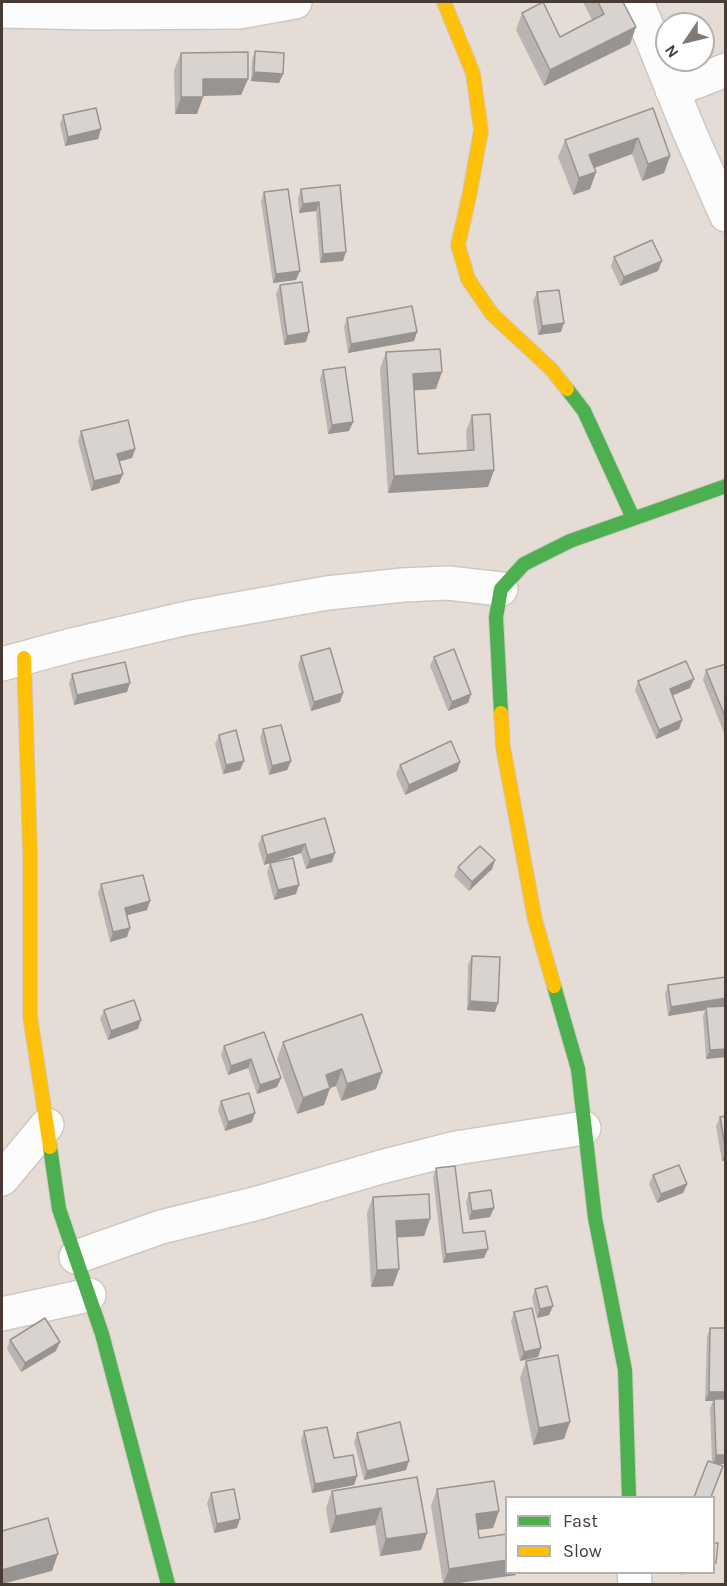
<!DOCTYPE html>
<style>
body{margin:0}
#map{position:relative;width:727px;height:1586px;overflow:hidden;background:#f0ece8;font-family:Karla,sans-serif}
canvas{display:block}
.frame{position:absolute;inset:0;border:3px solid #473b34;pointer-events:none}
.legend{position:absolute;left:505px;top:1496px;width:210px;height:78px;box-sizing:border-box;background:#fff;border:2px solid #b5b1ae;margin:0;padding:8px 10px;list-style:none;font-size:18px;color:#473b34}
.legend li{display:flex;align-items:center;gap:12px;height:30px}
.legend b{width:30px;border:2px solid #b5b1ae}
.north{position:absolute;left:655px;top:12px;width:60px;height:60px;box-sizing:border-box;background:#fff;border:2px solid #b5b1ae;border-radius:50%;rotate:235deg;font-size:16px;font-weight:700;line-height:24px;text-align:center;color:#473b34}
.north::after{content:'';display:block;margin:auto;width:21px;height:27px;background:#827973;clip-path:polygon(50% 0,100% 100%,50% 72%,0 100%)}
</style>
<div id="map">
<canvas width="727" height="1586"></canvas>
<div class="frame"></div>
<ul class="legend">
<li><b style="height:8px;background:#4caf50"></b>Fast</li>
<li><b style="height:8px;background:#ffc107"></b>Slow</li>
</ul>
<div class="north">N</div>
</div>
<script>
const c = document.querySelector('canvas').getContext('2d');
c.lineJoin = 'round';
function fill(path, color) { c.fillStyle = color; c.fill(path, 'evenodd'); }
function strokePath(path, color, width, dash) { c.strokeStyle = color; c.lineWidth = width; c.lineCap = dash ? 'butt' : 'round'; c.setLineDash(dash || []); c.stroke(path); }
const residential = new Path2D(`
 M2,2H725V1584H2ZM667,24H703V60H667ZM506,1498H714V1572H506Z`);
const street = new Path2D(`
 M637,2L687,126L726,215
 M2,11L94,13L239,12L295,2
 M672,90L698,81L726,70
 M2,664L72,645L187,618L327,593L403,585L448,583L501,589
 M2,1179L47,1125
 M76,1257L161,1227L258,1203L381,1167L456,1148L584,1128
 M2,1314L89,1295
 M634,1572L635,1584`);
const fast = new Path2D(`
 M567,389L584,411L633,518
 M501,713L496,617L501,589L524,564L570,541L726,486
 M554,986L578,1069L595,1218L625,1370L629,1498
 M50,1147L59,1209L102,1334L168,1584`);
const slow = new Path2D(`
 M444,2L473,73L481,131L469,197L458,245L468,279L492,314L551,369L567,389
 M24,658L30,851V1016L50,1147
 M501,713L503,747L535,920L554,986`);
const wall = new Path2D(`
 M583,2H623L630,44L544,86L516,30L522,13L560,37L592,20Z
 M255,51L283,74L279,83L251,81L252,60Z
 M181,53L248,79L241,95L203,96L197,114H175L174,70Z
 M653,108L670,156L664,173L642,181L632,154L594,168L596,172L590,189L573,195L558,157L565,140Z
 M63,115L101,129L98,139L65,146L60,124Z
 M340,185L343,261L320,263L316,211L299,213L298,198L301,189Z
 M264,192L296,280L273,283L261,201Z
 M614,257L658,271L620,286L611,266Z
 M280,285L306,342L284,345L276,294Z
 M537,292L561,332L538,335L533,301Z
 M347,318L417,332L414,341L348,353L344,327Z
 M386,352L436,389L414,390L418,454L467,451L466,431L472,415L494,470L488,487L388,493L380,369Z
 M323,370L353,422L349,431L328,434L320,379Z
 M81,431L135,449L132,458L119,461L123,474L119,483L91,491L78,441Z
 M301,656L343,693L340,702L311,711L298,665Z
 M434,657L471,694L468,703L448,711L430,666Z
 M726,664V732L724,733L703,680L706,670Z
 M72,674L127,692L74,705L69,683Z
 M638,681L690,688L672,696L682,720L679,729L656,739L635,690Z
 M263,729L291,761L287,770L269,775L260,738Z
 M219,735L244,761L240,770L223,774L215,744Z
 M460,762L457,771L405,795L396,774L400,765Z
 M325,818L332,862L306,869L301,853L264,865L258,845L262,836Z
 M495,860L492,869L469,891L454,876L458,867Z
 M270,863L296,894L274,900L267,872Z
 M101,884L147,910L127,915V937L110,942L98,893Z
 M472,956L495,1012L467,1010L468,965Z
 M726,977V1057L706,1059L703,1016L705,1010L668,1016L665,994L668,985Z
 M104,1010L138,1029L108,1040L100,1019Z
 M264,1032L281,1078L277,1087L257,1094L248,1068L228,1075L221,1055L224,1046Z
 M283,1042L382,1072L376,1089L341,1101L336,1086L330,1088L324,1105L297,1114L277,1059Z
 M221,1101L252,1122L225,1131L218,1110Z
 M726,1116V1160L722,1161L716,1126L720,1117Z
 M436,1168L463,1233L488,1249L484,1258L443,1263L433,1177Z
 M653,1175L687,1184L683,1193L657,1203L649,1184Z
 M469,1193L490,1217L469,1220L466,1202Z
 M373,1197L430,1219L424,1236L397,1237L399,1269L393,1286L371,1287L367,1213Z
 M535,1289L549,1315L537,1318L532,1298Z
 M514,1312L541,1348L538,1357L520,1361L511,1321Z
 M710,1328L726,1464L712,1462L710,1408L713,1401H705L707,1337Z
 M10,1340L56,1351L21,1372L7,1349Z
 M526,1361L564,1439L533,1445L520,1378Z
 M304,1431L334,1458L357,1476L354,1485L312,1493L301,1441Z
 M357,1433L406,1470L364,1480L354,1442Z
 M417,1477L427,1533L421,1550L380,1556L375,1525L330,1533L326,1508L332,1491Z
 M437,1489L499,1511L493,1528L478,1530L479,1538L516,1575L451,1584H443L431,1506Z
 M211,1493L237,1528L214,1533L207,1503Z
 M675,1572H684L683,1575Z`);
const shadedWall = new Path2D(`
 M636,27L630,44L544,86L550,70Z
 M254,72L283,74L279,83L251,81Z
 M203,79H248L241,95L197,96Z
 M181,97H203L197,114H175Z
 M101,129L98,139L65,146L68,137Z
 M638,138L632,154L583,172L589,155Z
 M670,156L664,173L642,181L648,164Z
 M596,172L590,189L573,195L579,178Z
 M319,202L316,211L299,213L303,204Z
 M346,252L343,261L320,263L323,254Z
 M662,261L658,271L620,286L624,277Z
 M300,271L296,280L273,283L276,274Z
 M564,323L561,332L538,335L542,326Z
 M309,332L306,342L284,345L287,336Z
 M417,332L414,341L348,353L351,344Z
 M442,372L436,389L407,391L413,374Z
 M353,422L349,431L328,434L332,425Z
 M135,449L132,458L114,463L117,454Z
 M494,470L488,487L388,493L394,476Z
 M123,474L119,483L91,491L94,481Z
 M694,679L690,688L666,698L670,689Z
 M130,683L127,692L74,705L77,695Z
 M343,693L340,702L311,711L314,702Z
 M471,694L468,703L448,711L452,702Z
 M682,720L679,729L656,739L659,730Z
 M244,761L240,770L223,774L226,765Z
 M291,761L287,770L269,775L272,766Z
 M460,762L457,771L405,795L409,785Z
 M305,844L301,853L264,865L267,855Z
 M335,853L332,862L306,869L310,860Z
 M495,860L492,869L469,891L472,882Z
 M299,885L296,894L274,900L278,890Z
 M150,901L147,910L121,917L125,908Z
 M130,928L127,937L110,942L113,932Z
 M726,998V1006L706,1007L705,1010L668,1016L671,1007Z
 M470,1001L498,1003L495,1012L467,1010Z
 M141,1020L138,1029L108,1040L111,1031Z
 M726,1049V1057L706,1059L710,1050Z
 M251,1059L248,1068L228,1075L231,1066Z
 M342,1069L336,1086L330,1088L324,1105L297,1114L303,1098L326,1075Z
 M382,1072L376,1089L341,1101L347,1084Z
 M281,1078L277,1087L257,1094L260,1085Z
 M255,1113L252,1122L225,1131L228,1122Z
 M726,1152V1160L722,1161Z
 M687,1184L683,1193L657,1203L661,1194Z
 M494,1208L490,1217L469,1220L472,1211Z
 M430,1219L424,1236L390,1238L396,1221Z
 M488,1249L484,1258L443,1263L446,1254Z
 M399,1269L393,1286L371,1287L377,1270Z
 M553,1306L549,1315L537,1318L540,1309Z
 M60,1342L56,1351L21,1372L25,1363Z
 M541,1348L538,1357L520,1361L524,1352Z
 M709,1392H726V1402L714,1399L713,1401H705Z
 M570,1422L564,1439L533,1445L539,1428Z
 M716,1455H726V1464H713Z
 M409,1461L406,1470L364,1480L367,1471Z
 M357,1476L354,1485L312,1493L315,1484Z
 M381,1508L375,1525L330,1533L336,1516Z
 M499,1511L493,1528L470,1531L476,1514Z
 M240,1519L237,1528L214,1533L217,1524Z
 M427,1533L421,1550L380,1556L386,1539Z
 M58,1554L52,1571L2,1584V1570Z
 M507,1560V1572H517L516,1575L451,1584H443L449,1569Z`);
const building = new Path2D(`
 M543,2L560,37L604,14L598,2H623L636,27L550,70L522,13Z
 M255,51L284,53L283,74L254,72Z
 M248,52V79H203V97H181V53Z
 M96,108L101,129L68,137L63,115Z
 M653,108L670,156L648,164L638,138L589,155L596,172L579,178L565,140Z
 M340,185L346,252L323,254L319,202L303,204L301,189Z
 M288,189L300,271L276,274L264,192Z
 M652,240L662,261L624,277L614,257Z
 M302,282L309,332L287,336L280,285Z
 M559,290L564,323L542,326L537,292Z
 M412,306L417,332L351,344L347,318Z
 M440,349L442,372L413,374L418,454L474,450L472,415L490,414L494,470L394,476L386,352Z
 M345,367L353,422L332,425L323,370Z
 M128,420L135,449L117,454L123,474L94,481L81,431Z
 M330,648L343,693L314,702L301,656Z
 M454,649L471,694L452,702L434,657Z
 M686,661L694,679L670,689L682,720L659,730L638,681Z
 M125,662L130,683L77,695L72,674Z
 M726,664V719L706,670Z
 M281,725L291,761L272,766L263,729Z
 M236,730L244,761L226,765L219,735Z
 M451,741L460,762L409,785L400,765Z
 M325,818L335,853L310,860L305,844L267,855L262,836Z
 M480,846L495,860L472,882L458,867Z
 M293,858L299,885L278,890L270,863Z
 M143,875L150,901L125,908L130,928L113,932L101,884Z
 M472,956L500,957L498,1003L470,1001Z
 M726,977V998L671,1007L668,985Z
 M134,1000L141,1020L111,1031L104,1010Z
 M726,1006V1049L710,1050L706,1007Z
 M362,1014L382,1072L347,1084L342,1069L326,1075L330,1088L303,1098L283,1042Z
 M264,1032L281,1078L260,1085L251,1059L231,1066L224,1046Z
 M249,1093L255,1113L228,1122L221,1101Z
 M726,1116V1151L720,1117Z
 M679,1165L687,1184L661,1194L653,1175Z
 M455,1166L463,1233L485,1231L488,1249L446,1254L436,1168Z
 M491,1190L494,1208L472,1211L469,1193Z
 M429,1194L430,1219L396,1221L399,1269L377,1270L373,1197Z
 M547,1286L553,1306L540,1309L535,1289Z
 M532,1308L541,1348L524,1352L514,1312Z
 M45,1318L60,1342L25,1363L10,1340Z
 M710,1328H726V1392H709Z
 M558,1355L570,1422L539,1428L526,1361Z
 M714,1399H726V1455H716Z
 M400,1422L409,1461L367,1471L357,1433Z
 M327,1427L334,1458L353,1455L357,1476L315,1484L304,1431Z
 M708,1461L723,1466L711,1497H694Z
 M417,1477L427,1533L386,1539L381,1508L336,1516L332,1491Z
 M494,1481L499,1511L476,1514L479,1538L507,1534V1560L449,1569L437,1489Z
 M234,1489L240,1519L217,1524L211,1493Z
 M48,1518L58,1554L2,1570V1531Z
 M714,1543H718L716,1563L714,1562Z`);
fill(residential, '#e5dcd5');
strokePath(street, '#cdc8c4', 36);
strokePath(fast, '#d2c8bf', 16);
strokePath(slow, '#d2c8bf', 16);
strokePath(street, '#fdfcfc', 33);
strokePath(fast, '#4caf50', 14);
strokePath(slow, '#ffc107', 14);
fill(wall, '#bab5b2');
fill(shadedWall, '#979491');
fill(building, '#d8d3cf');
strokePath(building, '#979491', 1.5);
</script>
